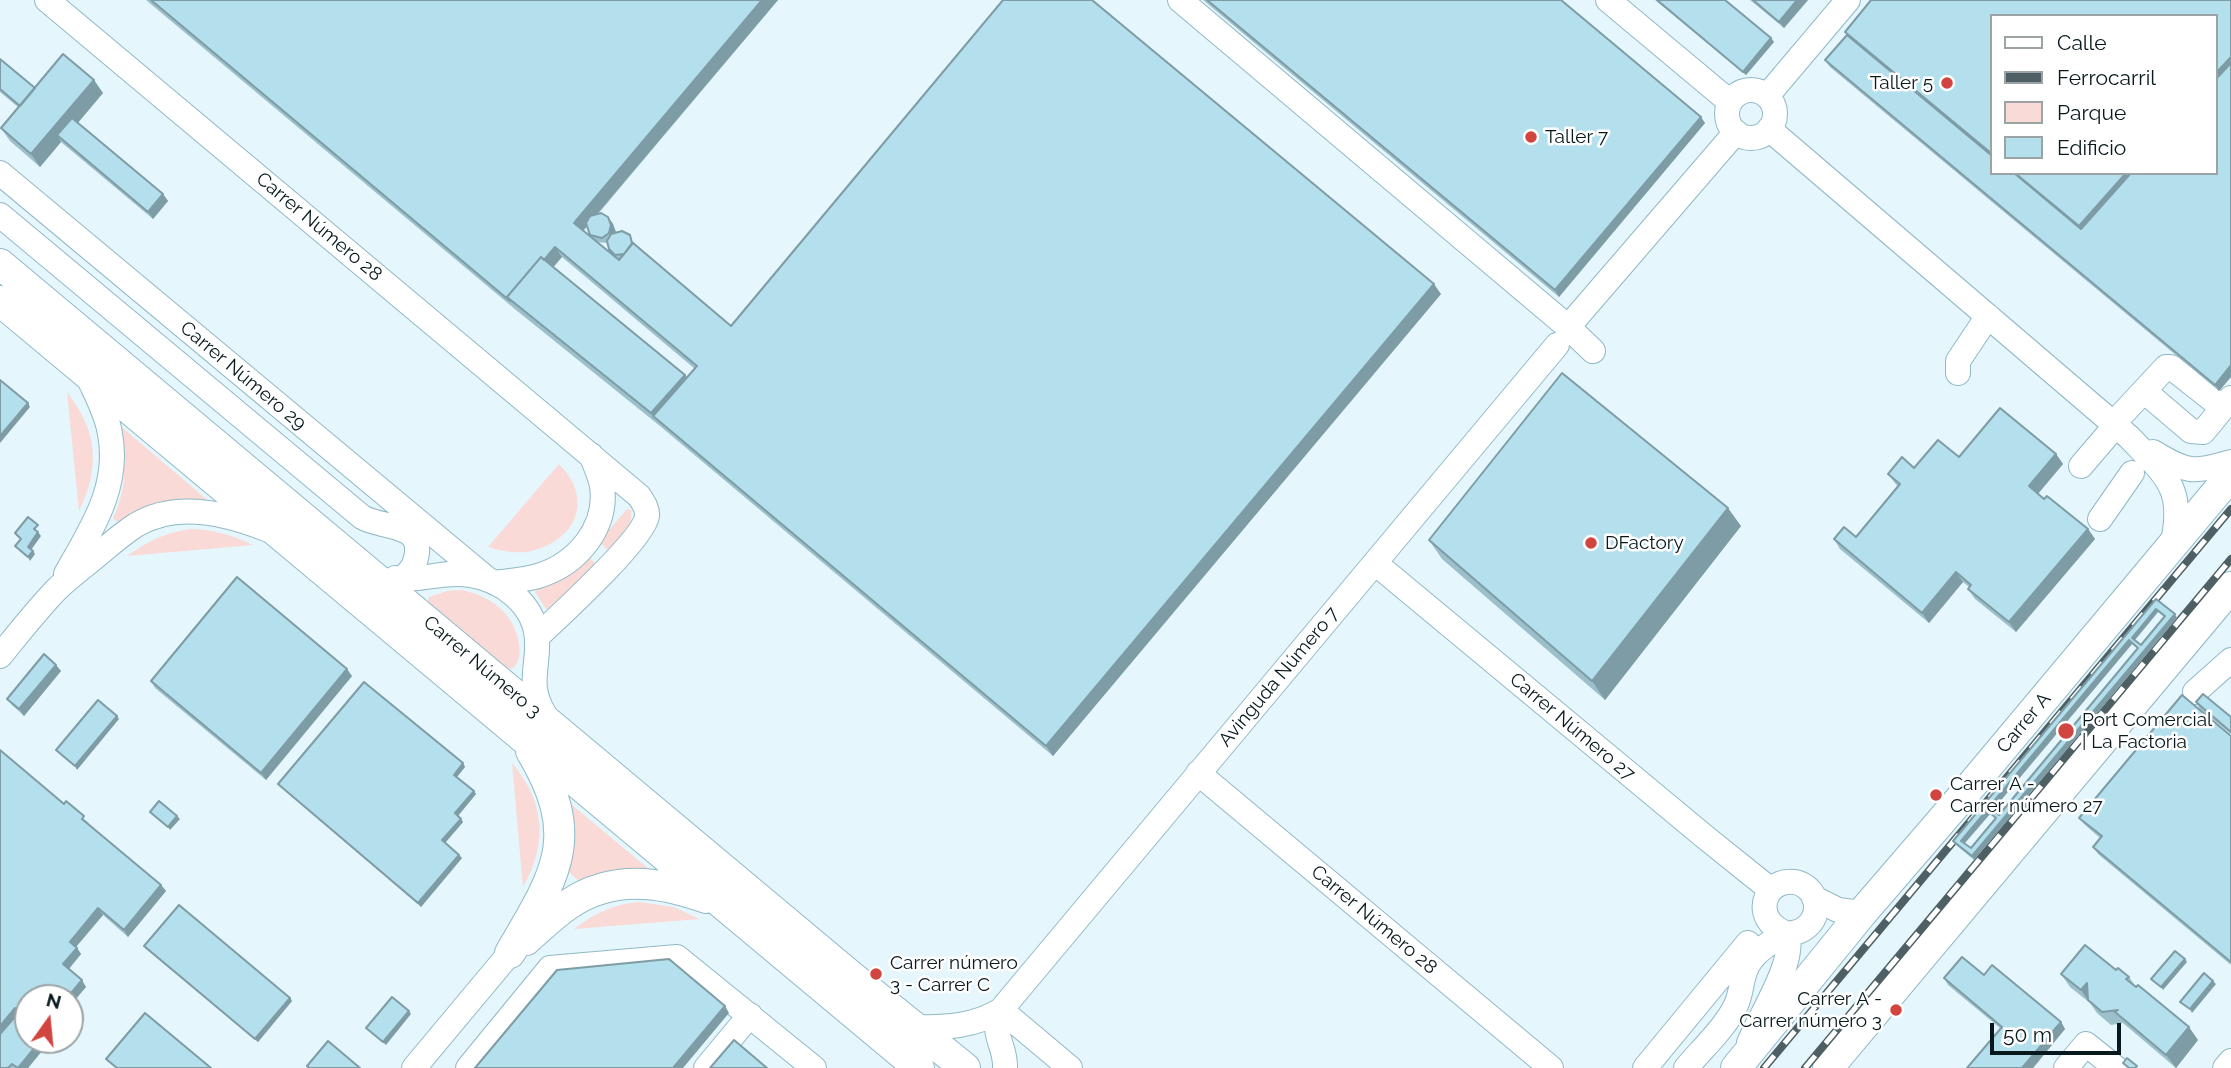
<!DOCTYPE html>
<meta charset="utf-8">
<style>
body{margin:0}
#map{position:relative;width:2231px;height:1068px;overflow:hidden;background:#e5f6fc;font-family:Raleway,sans-serif}
canvas{display:block}
.legend{position:absolute;left:1990px;top:14px;width:228px;height:161px;box-sizing:border-box;background:#fff;border:2px solid #9ca3a5;margin:0;padding:9px 12px;list-style:none;font-size:21px;color:#08191d}
.legend li{display:flex;align-items:center;gap:14px;height:35px}
.legend b{width:35px;border:2px solid #9ca3a5}
.north{position:absolute;left:14px;top:984px;width:70px;height:70px;box-sizing:border-box;background:#fff;border:2px solid #9ca3a5;border-radius:50%;rotate:15deg;font-size:19px;font-weight:700;line-height:28px;text-align:center;color:#08191d}
.north::after{content:'';display:block;margin:auto;width:24px;height:32px;background:#d24440;clip-path:polygon(50% 0,100% 100%,50% 72%,0 100%)}
.scale{position:absolute;left:1990px;top:1023px;width:131px;height:32px;box-sizing:border-box;border:4px solid #08191d;border-top:0;padding-left:9px;font-size:21px;line-height:24px;white-space:nowrap;color:#08191d;-webkit-text-stroke:5px #fff;paint-order:stroke}
</style>
<div id="map">
<canvas width="2231" height="1068"></canvas>
<ul class="legend">
<li><b style="height:9px;background:#fff"></b>Calle</li>
<li><b style="height:9px;background:#4f6065"></b>Ferrocarril</li>
<li><b style="height:19px;background:#fadad6"></b>Parque</li>
<li><b style="height:19px;background:#b4dfec"></b>Edificio</li>
</ul>
<div class="north">N</div>
<div class="scale">50 m</div>
</div>
<script>
const c = document.querySelector('canvas').getContext('2d');
c.lineJoin = 'round';
function fill(path, color) { c.fillStyle = color; c.fill(path, 'evenodd'); }
function strokePath(path, color, width, dash) { c.strokeStyle = color; c.lineWidth = width; c.lineCap = dash ? 'butt' : 'round'; c.setLineDash(dash || []); c.stroke(path); }
function drawText(font, color, halo, rows, align = 'center') {
  c.font = font + ' Raleway,sans-serif'; c.lineWidth = 5; c.setLineDash([]); c.textBaseline = 'middle'; c.strokeStyle = halo; c.fillStyle = color; for (const [text, x, y, turn = 0] of rows) {
    c.save(); c.translate(x, y); c.rotate((+turn || 0) * Math.PI / 180); c.textAlign = isNaN(turn) ? turn : align; if (halo) c.strokeText(text, 0, 0); c.fillText(text, 0, 0); c.restore();
  }
}
const green = new Path2D(`
 M67,392C97,431 101,466 79,511Z
 M118,424L211,503C176,504 147,501 117,522L113,518C130,482 124,460 118,424Z
 M559,464C596,501 574,544 526,552C513,553 500,551 488,547Z
 M627,509L631,510C634,527 619,539 609,551L599,542Z
 M191,529C214,530 233,535 253,545L127,556C148,541 166,532 191,529Z
 M588,556L597,565L548,609H546L535,592L536,590L551,584Z
 M461,590C488,595 512,611 518,639C520,649 521,657 515,666L511,669L501,665L429,605L428,601L429,597L447,591Z
 M512,763C545,802 548,843 523,887Z
 M566,800L656,875L582,884L567,870Z
 M640,902L673,907L700,919L574,929C595,913 614,904 640,902Z`);
const minor = new Path2D(`
 M47,0L639,496C643,502 648,509 647,516C644,539 557,618 537,637
 M1180,0L1568,327L1736,132
 M1608,0L1730,102
 M1727 114a24 24 0 1 1 48 0a24 24 0 1 1-48 0Z
 M1767,96L1848,0
 M1769,129L2129,437C2166,476 2186,488 2172,546
 M0,173L486,578
 M0,215L362,517C382,529 425,522 416,558C414,568 409,574 400,579
 M1568,327L1593,351
 M1958,373V361L1988,316
 M2144,391L2191,431L2203,432L2231,398
 M2114,423L2166,367H2171L2223,408
 M2153,452C2188,473 2192,473 2231,462
 M2081,466L2116,425
 M2100,519L2132,473
 M1375,563L1705,837L1771,890
 M66,574C91,529 120,488 110,434C107,413 95,393 87,374
 M395,578C422,582 444,570 470,575C503,580 536,605 537,641C538,657 533,674 535,689C537,703 543,712 550,723
 M495,583C509,581 525,580 538,576C577,564 608,528 602,486C600,475 595,465 591,455
 M0,656C18,634 36,611 56,590C66,580 78,571 89,562C104,550 119,536 136,525C175,501 226,513 266,529
 M2195,692L2231,660
 M1198,773L1551,1068
 M1814,898L1838,910L1862,913
 M1001,1010L1070,1068
 M916,1027C946,1028 975,1026 1001,1010
 M414,1068L510,953
 M468,1068L550,968L677,957L814,1068
 M706,1068L750,1015
 M1005,1068C1006,1044 990,1036 1001,1010L1557,345
 M1645,1068L1748,943
 M1686,1068C1701,1050 1726,1027 1736,1005C1743,991 1740,974 1751,960C1759,949 1772,941 1785,935C1791,933 1799,933 1805,928C1819,918 1820,898 1806,887C1801,883 1794,881 1787,882C1767,884 1758,907 1770,922C1774,928 1781,931 1787,934C1797,960 1759,1017 1749,1043
 M2066,1068L2086,1044L2116,1068
 M2225,1068L2231,1061`);
const major = new Path2D(`
 M0,264L851,976L965,1068
 M0,301L919,1068
 M526,940C540,928 554,914 569,904C612,875 659,881 706,898
 M510,953C556,874 583,838 531,751
 M1736,1068L1862,913L1955,805L2231,475
 M1828,1068L2231,587`);
const rail = new Path2D(`
 M1764,1068L2231,509
 M1805,1068L2231,559`);
const wall = new Path2D(`
 M146,0H778L598,214L608,217L613,224L616,233L634,242L635,244L731,326L1441,294L1053,756L660,426L516,310ZM587,227L590,235L592,238L583,231ZM597,242L607,243L609,249L612,254ZM562,257L695,369L687,378L685,375L553,267Z
 M1203,0H1561L1705,123L1559,297Z
 M1655,0H1725L1771,38L1774,42L1746,75Z
 M1750,0H1808L1784,28Z
 M1871,0H2231V377L2219,391L1830,67L1825,60L1847,35L1845,32ZM1991,16H2215V173H1991Z
 M0,59L35,88L103,93L78,123L163,194L168,201L153,219L61,142L40,167L10,141L1,128L18,107L0,92Z
 M2056,454L2063,464L2038,494L2088,529L2095,539L2016,632L1975,599L1968,589L1969,587L1963,582L1929,623L1840,549L1834,539L1856,537L1898,487L1888,474L1959,457Z
 M1741,526L1605,700L1442,559L1429,540Z
 M2156,599L2177,618L1974,860L1956,845L1953,841ZM2158,612L2164,617L2141,645L2135,640ZM2132,644L2138,649L1999,815L1992,810ZM1990,814L1996,818L1971,848L1965,843Z
 M56,665L61,671L24,716L12,705L7,699Z
 M352,676L266,780L155,688L151,681Z
 M2196,702L2231,717V734L2200,709Z
 M2231,736V965L2098,854L2093,847L2100,838L2084,824L2079,818Z
 M463,763L465,767L457,777L474,791L476,794L458,816L463,822L445,843L462,858L421,907L281,787L278,784Z
 M64,804L89,823L88,824L161,885L166,891L128,937L103,915L76,947L81,954L69,969L86,987L28,1040H51L28,1068H0Z
 M144,946L290,998L292,1001L258,1042L146,949Z
 M2116,970L2129,977L2136,987L2198,1040L2176,1068L2123,1023L2111,1025L2097,1013L2090,1003L2070,987L2061,974Z
 M1944,978L2061,1022L2065,1029L2033,1068H1967L2000,1028L1948,985Z`);
const shadedWall = new Path2D(`
 M762,0H778L581,233L574,223Z
 M1797,0H1808L1784,28L1779,22Z
 M1771,38L1774,42L1746,75L1743,72Z
 M2231,57V74L2215,92V74Z
 M94,80L103,93L63,140L57,135L61,142L40,167L31,154Z
 M1701,117L1705,123L1559,297L1555,290Z
 M2126,173H2142L2086,236L2079,226Z
 M163,194L168,201L153,219L148,212Z
 M608,217L613,224L616,232L613,239L609,233Z
 M555,247L562,257L519,307L510,300Z
 M1434,284L1441,294L1053,756L1046,746Z
 M2231,365V377L2219,391L2215,385Z
 M685,375L694,388L653,416L651,413Z
 M28,403L30,407L0,443V436Z
 M2056,454L2063,464L2036,496L2029,486Z
 M1728,508L1741,526L1605,700L1592,681Z
 M2088,529L2095,539L2016,632L2009,622Z
 M38,532L41,536L31,550L28,547Z
 M33,551L35,554L30,561L28,557Z
 M1956,572L1963,582L1929,623L1922,613Z
 M2156,609L2158,612L2134,641L2132,638Z
 M2175,614L2177,618L1974,860L1972,856Z
 M2129,640L2132,644L1992,811L1989,807Z
 M56,665L61,671L24,716L19,709Z
 M347,669L352,676L266,780L261,773Z
 M117,716L119,719L77,770L75,766Z
 M463,763L465,767L456,778L454,775Z
 M474,791L476,794L457,817L455,813Z
 M1987,810L1990,814L1964,844L1961,841Z
 M177,816L180,819L170,830L168,827Z
 M461,819L463,822L445,843L442,840Z
 M459,855L462,858L421,907L418,903Z
 M161,885L166,891L128,937L124,930Z
 M98,908L103,915L75,948L70,942Z
 M77,948L81,954L67,971L63,964Z
 M2185,959L2187,962L2163,990L2161,987Z
 M82,980L86,987L70,1006V998H67Z
 M2213,981L2216,984L2192,1013L2190,1009Z
 M2087,983L2088,1000L2090,1003L2081,990Z
 M290,998L292,1001L258,1042L255,1039Z
 M725,1006L729,1013L683,1068H673Z
 M15,1008L20,1014L0,1038V1026Z
 M409,1011L411,1014L386,1045L383,1042Z
 M2061,1022L2065,1029L2033,1068H2022Z
 M2189,1027L2198,1040L2176,1068L2166,1055Z
 M41,1040H51L28,1068H18Z`);
const building = new Path2D(`
 M151,0H762L574,223L619,260L633,243L731,326L1003,0H1092L1434,284L1046,746L653,416L697,366L555,247L544,260L541,257L507,297L510,301Z
 M1207,0H1561L1701,117L1555,290Z
 M1657,0H1725L1771,38L1743,72Z
 M1753,0H1797L1779,22Z
 M1871,0H2231V57L2215,74V16H1991V153L1845,32Z
 M1847,35L1991,155V173H2014L2081,229L2131,173H2215V80L2231,63V365L2215,385L1825,60Z
 M63,54L94,80L31,154L1,128Z
 M0,59L35,88L20,106L0,89Z
 M72,118L163,194L148,212L57,135Z
 M2015,173H2126L2079,226Z
 M601,213L608,217L611,225L609,233L602,238L590,235L586,223L590,216Z
 M622,231L630,235L632,243L624,254L615,255L609,249L607,241L611,234Z
 M541,257L685,375L651,413L507,297Z
 M1562,373L1728,508L1592,681L1429,540Z
 M0,380L28,403L0,436Z
 M2000,408L2056,454L2029,486L2044,499L2047,496L2088,529L2009,622L1968,589L1971,585L1956,572L1922,613L1834,539L1844,527L1856,537L1900,484L1888,474L1902,457L1914,468L1938,440L1959,457Z
 M28,517L38,525L34,529L38,532L28,547L33,551L28,557L15,546L21,539L15,533Z
 M237,577L347,669L261,773L151,681Z
 M2156,599L2175,614L1972,856L1953,841ZM2156,609L2165,616L2141,645L2132,638ZM2129,640L2138,648L1999,815L1989,807ZM1987,810L1996,818L1971,848L1961,841Z
 M44,654L56,665L19,709L7,699Z
 M364,682L463,763L454,775L474,791L455,813L461,819L442,840L459,855L418,903L278,784Z
 M2203,694L2231,717V732L2196,702Z
 M2182,695L2231,736V962L2093,847L2102,836L2079,818Z
 M98,700L117,716L75,766L56,750Z
 M0,750L64,804L66,801L84,816L82,819L161,885L124,930L98,908L70,942L77,948L63,964L82,980L67,998H28V1040H41L18,1068L12,1064L8,1068H0V1034L20,1011L15,1008L0,1026Z
 M159,801L177,816L168,827L150,812Z
 M179,905L290,998L255,1039L144,946Z
 M2085,945L2116,970L2118,968L2129,977L2126,979L2136,987L2138,985L2189,1027L2166,1055L2115,1012L2118,1010L2102,1012L2088,1000L2087,983L2081,990L2061,974Z
 M2175,951L2185,959L2161,987L2151,979Z
 M1962,957L1984,975L1992,965L2061,1022L2022,1068H1967L2002,1027L1944,978Z
 M669,959L725,1006L673,1068H475L557,970Z
 M2204,973L2213,981L2190,1009L2180,1002Z
 M392,997L409,1011L383,1042L366,1028Z
 M145,1013L211,1068H117L106,1059Z
 M734,1040L767,1068H710Z
 M328,1041L360,1068H309L307,1066Z
 M2127,1058L2137,1066L2135,1068H2129L2123,1063Z`);
const markers = [
 [1947,83,7,"#d24440"],
 [1531,137,7,"#d24440"],
 [1591,543,7,"#d24440"],
 [2066,731,9,"#d24440"],
 [1936,795,7,"#d24440"],
 [876,974,7,"#d24440"],
 [1896,1010,7,"#d24440"]
];
const poiNames = [
 ["Taller 5",1933,83,"right"],
 ["Taller 7",1545,137],
 ["DFactory",1605,543],
 ["Port Comercial",2082,720],
 ["| La Factoria",2082,742],
 ["Carrer A -",1950,784],
 ["Carrer número 27",1950,806],
 ["Carrer número",890,963],
 ["3 - Carrer C",890,985],
 ["Carrer A -",1882,999,"right"],
 ["Carrer número 3",1882,1021,"right"]
];
const streetNames = [
 ["Carrer Número 28",319,227,40],
 ["Carrer Número 29",243,376,40],
 ["Carrer Número 3",482,667,40],
 ["Avinguda Número 7",1279,677,-50],
 ["Carrer A",2024,723,-50],
 ["Carrer Número 27",1572,727,40],
 ["Carrer Número 28",1374,920,40]
];
fill(green, '#fadad6');
strokePath(minor, '#90b9c6', 26);
strokePath(major, '#90b9c6', 32);
strokePath(minor, '#fff', 24);
strokePath(major, '#fff', 30);
strokePath(rail, '#4f6065', 8);
strokePath(rail, '#fff', 5, [16]);
fill(wall, '#9bc0cb');
fill(shadedWall, '#7e9ca5');
fill(building, '#b4dfec');
strokePath(building, '#7e9ca5', 2);
for (const [x, y, r, color] of markers) { const dot = new Path2D(); dot.arc(x, y, r, 0, 2 * Math.PI); c.fillStyle = color; c.fill(dot); strokePath(dot, '#fff', 2.5); }
drawText('19px', '#08191d', '#fff', poiNames, 'left');
drawText('19px', '#08191d', '#fff', streetNames);
</script>
